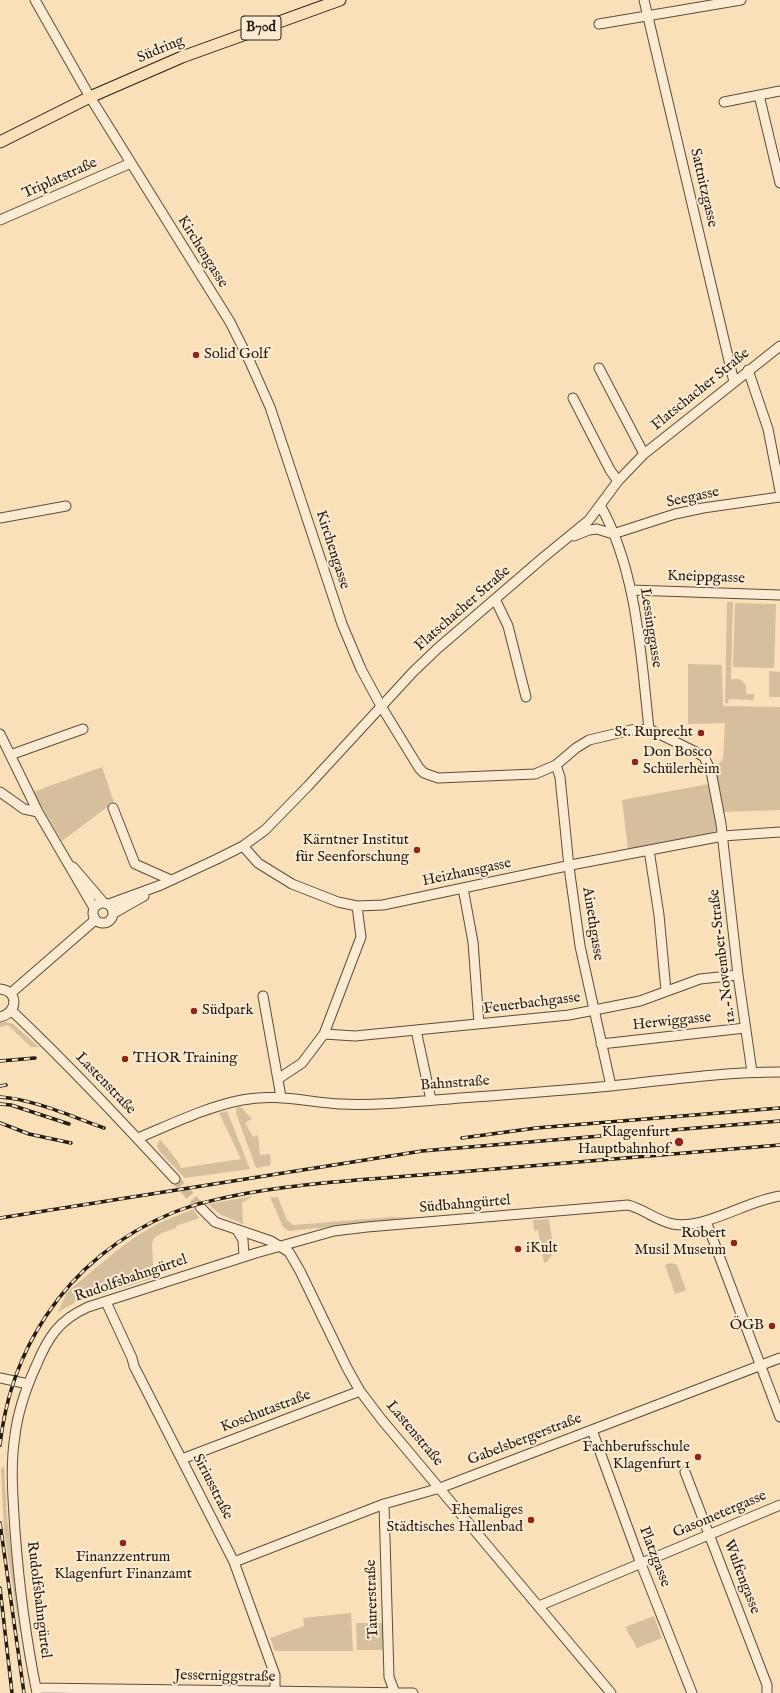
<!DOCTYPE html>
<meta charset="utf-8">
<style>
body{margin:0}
canvas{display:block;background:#fae0b9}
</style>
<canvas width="780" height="1693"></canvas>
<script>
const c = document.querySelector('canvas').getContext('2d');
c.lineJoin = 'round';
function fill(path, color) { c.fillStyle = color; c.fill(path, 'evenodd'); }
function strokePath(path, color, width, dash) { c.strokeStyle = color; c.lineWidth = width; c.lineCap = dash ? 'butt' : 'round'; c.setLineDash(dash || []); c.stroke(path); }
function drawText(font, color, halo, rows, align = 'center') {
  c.font = font + ' "IM FELL English",serif'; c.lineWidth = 4; c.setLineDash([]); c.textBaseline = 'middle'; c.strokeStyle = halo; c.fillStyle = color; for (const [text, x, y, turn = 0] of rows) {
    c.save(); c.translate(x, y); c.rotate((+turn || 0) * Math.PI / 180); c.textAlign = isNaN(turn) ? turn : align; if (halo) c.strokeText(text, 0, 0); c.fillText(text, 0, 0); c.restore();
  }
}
const green = new Path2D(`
 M727,602H733L731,679H740L746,685V694H754V700L729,699L728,703H725Z
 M735,603L776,604L774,668L733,667Z
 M688,664L722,665L723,706L780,707V810L722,812L714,769L723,759L725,723L688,724Z
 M769,671L780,672V697H769Z
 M102,767L114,802L62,841L33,792Z
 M709,784L717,830L714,832L628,849L622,800Z
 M6,1022L13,1024L39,1047H31L8,1025L0,1027V1023Z
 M237,1107H241L252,1119L245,1123L253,1137L258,1135L260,1155L270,1154L271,1164L269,1166L256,1168L236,1113Z
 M227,1111L250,1169L185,1178L159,1151L157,1146L160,1139L179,1163L181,1168L241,1159L219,1113Z
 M253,1196L242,1203L243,1224L221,1215L208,1204Z
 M270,1197H278L287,1220L293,1225L392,1217L418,1218L289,1231L283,1227Z
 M193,1209L199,1218L176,1226V1228L162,1233L154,1238L152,1244L153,1266L149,1275L151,1279L76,1302L58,1312L67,1292L115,1252L135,1237L157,1224Z
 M549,1219L554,1252L547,1262L544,1263L538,1230L534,1231L533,1220Z
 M671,1263L677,1265L686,1290L675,1294L665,1265Z
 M4,1466L7,1516L20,1635L4,1530L1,1469Z
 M351,1613L353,1651H275L270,1638L304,1626L303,1618Z
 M654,1616L662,1638L637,1648L625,1627Z
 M356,1623H383L385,1650H357Z`);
const minorTunnel = new Path2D(`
 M175,1179L200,1207`);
const minor = new Path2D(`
 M35,0L90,97L230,322L250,362L270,407L342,624L361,669L381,706L419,768L424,773L438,778L535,774L556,765L576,748L589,740L631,730L649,729L696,752L704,757L711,771L721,824L738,975L752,1072
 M644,0L734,382
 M599,24L741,0
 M759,95L780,183
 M724,102L780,91
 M0,220L131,163
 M599,368L644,454
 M748,370L768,429L780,491
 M573,398L610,470L618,481
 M600,505C637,570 641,656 649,729
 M0,518L66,506
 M574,536L589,530L597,529L613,534L675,514L703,508L780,497
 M631,590L780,595
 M495,599L508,626L526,697
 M0,734L38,812L94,908
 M10,755L83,729
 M556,765L560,777L569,867L580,946L611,1086
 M0,792L24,809L38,812
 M113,808L135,864L171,880
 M243,846L258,863L292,884L338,902L357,906
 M649,850L659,915L666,991
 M73,867L103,902
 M463,888L473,942L479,1024
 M93 913a10 10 0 1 1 20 0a10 10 0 1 1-20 0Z
 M109,904L161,885L217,859L243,846L265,830L308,786L413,672L437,649L545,556L589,520L618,481L644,454L780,346
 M114,913L144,896
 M0,989C19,991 18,1013 0,1017
 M11,993L95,920
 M263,996L281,1097
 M12,1011C69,1065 122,1122 175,1179
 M416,1030L431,1100
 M324,1034L355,1036L569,1015L640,1001L700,979L738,975
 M601,1044L745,1028
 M278,1079L302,1063L324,1034L361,937L357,906L383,905L576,864L723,836L780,832
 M138,1138C172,1124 206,1107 242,1100C275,1093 307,1102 340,1104C384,1106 430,1100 474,1097C519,1094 565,1090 611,1086C667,1080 723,1072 780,1072
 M200,1207L215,1222L271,1241L289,1252L300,1271L347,1368L360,1391L382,1420L611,1693
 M706,1221L780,1417
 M237,1230L243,1240L244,1256
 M106,1302L132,1358L134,1366L234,1562L275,1675V1693
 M0,1378L28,1384
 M592,1430L641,1564L692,1693
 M182,1459L360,1391
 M685,1472L767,1685V1693
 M384,1504L389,1677L395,1693
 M234,1562L384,1504L440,1488L780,1358
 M539,1606L780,1505
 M36,1688L413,1693
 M37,1693C26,1640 19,1585 15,1531C13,1499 10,1467 15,1435C18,1411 26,1388 36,1366C48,1337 59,1320 88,1307L256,1253L334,1231L367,1227L628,1205C644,1209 657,1221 673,1224C704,1230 746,1201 780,1196`);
const major = new Path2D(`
 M0,142L90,97L182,57L340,0`);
const rail = new Path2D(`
 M0,1061L35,1058
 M0,1086L6,1085
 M0,1097C33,1099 73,1117 104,1128
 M0,1104L11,1105L69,1124
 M0,1123L29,1134L71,1143
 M462,1138L536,1128L780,1108
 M0,1218L422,1151L780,1121
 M0,1445C5,1399 20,1355 46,1316C76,1270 121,1234 172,1213C197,1203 222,1198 248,1193C317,1181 389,1178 459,1172C566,1163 673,1154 780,1145
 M0,1523L24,1693
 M0,1588L12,1693`);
const markers = [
 [196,355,4,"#8f2418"],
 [701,733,4,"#8f2418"],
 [635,762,4,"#8f2418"],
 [417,850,4,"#8f2418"],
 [194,1011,4,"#8f2418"],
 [125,1059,4,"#8f2418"],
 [679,1142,5,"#8f2418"],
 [734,1243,4,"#8f2418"],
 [518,1249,4,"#8f2418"],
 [772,1326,4,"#8f2418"],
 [698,1457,4,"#8f2418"],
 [531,1520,4,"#8f2418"],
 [123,1543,4,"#8f2418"]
];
const shields = [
 [261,28,40]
];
const shieldNames = [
 ["B70d",261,28]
];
const streetNames = [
 ["Südring",161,50,-23],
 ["Triplatstraße",60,179,-24],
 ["Sattnitzgasse",703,188,77],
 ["Kirchengasse",202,252,58],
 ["Flatschacher Straße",701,390,-39],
 ["Seegasse",693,498,-12],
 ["Kirchengasse",332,550,72],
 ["Kneippgasse",706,578,2],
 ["Flatschacher Straße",463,609,-41],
 ["Lessinggasse",650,628,81],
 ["Heizhausgasse",467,873,-12],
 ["Ainethgasse",592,924,81],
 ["12.-November-Straße",723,956,-97],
 ["Feuerbachgasse",532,1004,-7],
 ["Herwiggasse",672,1022,-6],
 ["Lastenstraße",105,1084,46],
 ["Bahnstraße",455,1084,-4],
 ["Südbahngürtel",465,1205,-5],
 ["Rudolfsbahngürtel",131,1279,-19],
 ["Koschutastraße",266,1412,-21],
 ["Lastenstraße",414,1434,50],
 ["Gabelsbergerstraße",525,1440,-21],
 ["Siriusstraße",212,1487,63],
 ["Gasometergasse",720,1515,-23],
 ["Platzgasse",654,1557,69],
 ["Wulfengasse",741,1577,69],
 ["Taurerstraße",373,1599,-92],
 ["Rudolfsbahngürtel",38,1600,83],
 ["Jesserniggstraße",225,1677,1]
];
const poiNames = [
 ["Solid Golf",204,355,"left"],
 ["St. Ruprecht",693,733],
 ["Don Bosco",643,753,"left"],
 ["Schülerheim",643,770,"left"],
 ["Kärntner Institut",409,841],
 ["für Seenforschung",409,858],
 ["Südpark",202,1011,"left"],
 ["THOR Training",133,1059,"left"],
 ["Klagenfurt",670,1133],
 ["Hauptbahnhof",670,1150],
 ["Robert",726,1234],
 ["Musil Museum",726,1251],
 ["iKult",526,1249,"left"],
 ["ÖGB",764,1326],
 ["Fachberufsschule",690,1448],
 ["Klagenfurt 1",690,1465],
 ["Ehemaliges",523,1511],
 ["Städtisches Hallenbad",523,1528],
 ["Finanzzentrum",123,1558,"center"],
 ["Klagenfurt Finanzamt",123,1575,"center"]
];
fill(green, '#d6bf9d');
strokePath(minorTunnel, '#cfb998', 9, [9, 4.5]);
strokePath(minor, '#5a4d3c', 11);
strokePath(major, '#251c12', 13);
strokePath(minor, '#fcebd2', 9);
strokePath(major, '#fae0b9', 11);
strokePath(rail, '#251c12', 3.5);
strokePath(rail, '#fcebd2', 2, [6]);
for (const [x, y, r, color] of markers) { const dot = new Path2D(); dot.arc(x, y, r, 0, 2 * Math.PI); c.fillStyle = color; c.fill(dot); strokePath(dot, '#fcebd2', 1.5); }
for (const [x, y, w] of shields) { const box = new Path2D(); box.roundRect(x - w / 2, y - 12, w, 24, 3); c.fillStyle = '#fcebd2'; c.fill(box); strokePath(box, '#251c12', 1); }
drawText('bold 14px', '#251c12', null, shieldNames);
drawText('15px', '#251c12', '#fcebd2', streetNames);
drawText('15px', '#251c12', '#fcebd2', poiNames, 'right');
</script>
